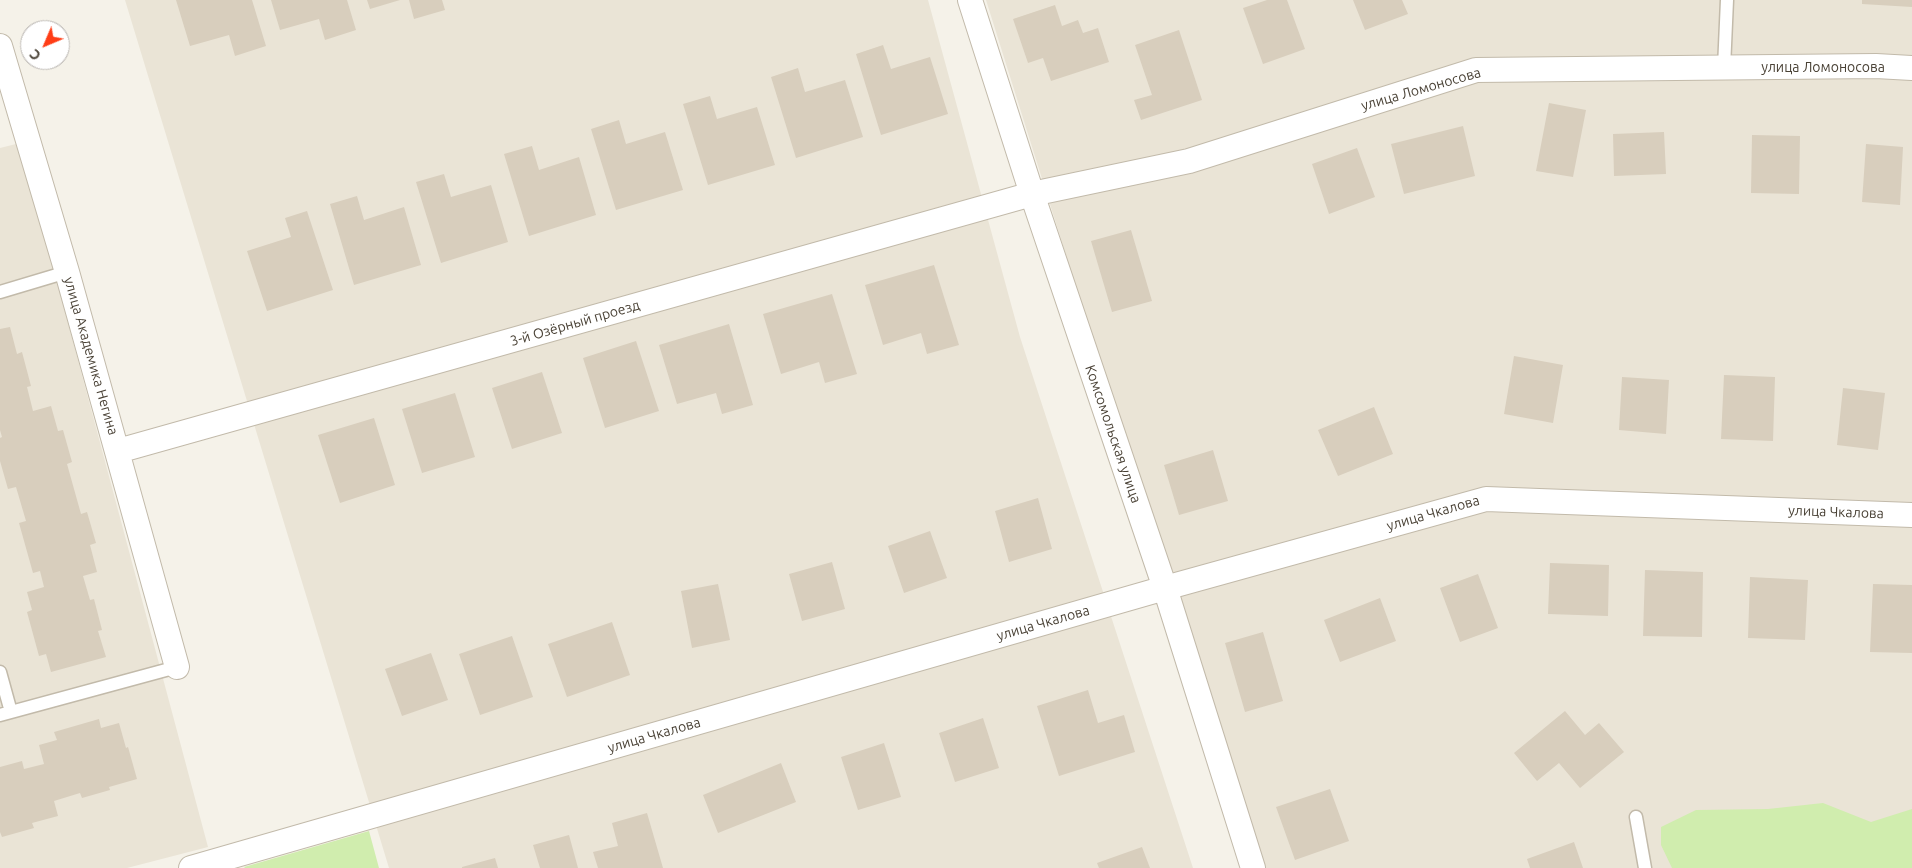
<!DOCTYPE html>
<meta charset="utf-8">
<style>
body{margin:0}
#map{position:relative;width:1912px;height:868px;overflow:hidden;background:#f5f2e9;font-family:Ubuntu,sans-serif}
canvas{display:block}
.north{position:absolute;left:20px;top:20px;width:50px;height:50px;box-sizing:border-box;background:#fff;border:1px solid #b7b3af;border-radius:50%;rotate:225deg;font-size:14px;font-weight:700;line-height:20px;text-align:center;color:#4a4236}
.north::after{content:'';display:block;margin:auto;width:18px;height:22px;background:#ff3d16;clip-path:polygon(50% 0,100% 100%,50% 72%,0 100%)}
</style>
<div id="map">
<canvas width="1912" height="868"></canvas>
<div class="north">С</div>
</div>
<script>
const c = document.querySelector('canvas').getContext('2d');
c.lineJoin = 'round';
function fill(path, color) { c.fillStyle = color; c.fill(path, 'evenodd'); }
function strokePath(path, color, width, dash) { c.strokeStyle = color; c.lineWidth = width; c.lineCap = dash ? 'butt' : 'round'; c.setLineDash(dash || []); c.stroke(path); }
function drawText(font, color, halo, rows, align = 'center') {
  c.font = font + ' Ubuntu,sans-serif'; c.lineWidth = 4.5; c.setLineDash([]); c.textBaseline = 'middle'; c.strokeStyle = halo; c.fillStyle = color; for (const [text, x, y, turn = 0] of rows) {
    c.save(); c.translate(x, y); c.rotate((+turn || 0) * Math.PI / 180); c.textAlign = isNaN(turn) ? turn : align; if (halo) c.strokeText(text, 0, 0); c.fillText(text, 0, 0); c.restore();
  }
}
const residential = new Path2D(`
 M125,0H928L1020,337L1193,868H389Z
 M986,0H1912V868H1258Z
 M20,143L208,847L127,868H0V148Z`);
const green = new Path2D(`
 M1823,803L1871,822L1912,809V868H1672L1661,845V827L1696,810L1768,809Z
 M369,831L379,868H245L244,867Z`);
const building = new Path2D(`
 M176,0H252L266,46L235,56L229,35L190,46Z
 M271,0H347L356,30L325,40L319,19L280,30Z
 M367,0H400L370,9Z
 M409,0H442L445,10L414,19Z
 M1267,0H1287L1305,49L1263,64L1243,8Z
 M1353,0H1402L1408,14L1365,30Z
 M1862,0H1912V7L1862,4Z
 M1055,5L1062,26L1078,20L1083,33L1098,28L1109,62L1051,81L1043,58L1028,63L1013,19Z
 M1179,30L1202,100L1141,120L1134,100L1152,95L1135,45Z
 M883,45L891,69L930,57L948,114L881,135L856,54Z
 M798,68L805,92L845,80L863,137L796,158L771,77Z
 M710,96L717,119L757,107L775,165L708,185L683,104Z
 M1549,103L1586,110L1573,177L1536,171Z
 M619,120L626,144L665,132L683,190L616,210L591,129Z
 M1463,126L1475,176L1404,194L1391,144Z
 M1664,132L1666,174L1614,176L1613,134Z
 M1752,135L1800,136L1799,194L1751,193Z
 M1866,144L1903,147L1900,205L1862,202Z
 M532,146L539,170L579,157L596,215L529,236L504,154Z
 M1357,148L1375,197L1329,214L1312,164Z
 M444,174L451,197L491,185L508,242L441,263L416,182Z
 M357,196L364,220L404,207L421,265L354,285L330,204Z
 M307,211L333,290L267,311L247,251L291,237L285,218Z
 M1131,230L1152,301L1112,312L1091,241Z
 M934,265L959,345L927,354L921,333L883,345L865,285Z
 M832,294L857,374L825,383L819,362L781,374L763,314Z
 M729,324L753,405L722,414L716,393L677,404L659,345Z
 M10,327L17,354L22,352L31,386L27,387L33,411L51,406L58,431L63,430L72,462L67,464L81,514L87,512L96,543L90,545L97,572L83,576L90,600L94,599L102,630L98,631L106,657L51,672L46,654L39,656L27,612L32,610L27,592L44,587L40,571L33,573L19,523L26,521L16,487L8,489L0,461V438L2,437L0,430V329Z
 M636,341L659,411L605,428L583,358Z
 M1514,356L1563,365L1553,423L1504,414Z
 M542,372L562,433L512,449L492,388Z
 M1724,375L1775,377L1773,441L1721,439Z
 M1622,377L1669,380L1666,434L1619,430Z
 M1843,388L1885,393L1878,450L1837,445Z
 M455,393L475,457L422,473L402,409Z
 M1374,407L1393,454L1338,476L1318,430Z
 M374,418L395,485L340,503L318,435Z
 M1213,450L1228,501L1179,515L1164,465Z
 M1038,498L1052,549L1009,562L995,511Z
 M930,531L947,578L904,593L888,546Z
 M832,562L845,609L802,621L789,574Z
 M1550,563L1609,565L1608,616L1548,614Z
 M1645,570L1703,572L1702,637L1643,636Z
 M1478,574L1498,628L1460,642L1440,588Z
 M1750,577L1808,580L1805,640L1748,638Z
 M718,584L730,640L692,648L681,591Z
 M1873,584L1912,585V653L1870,652Z
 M1380,598L1396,641L1340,662L1324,620Z
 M612,622L630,675L567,697L548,644Z
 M1263,632L1283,701L1245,712L1225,643Z
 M512,636L533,697L480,715L459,654Z
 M431,653L448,700L402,716L385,669Z
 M1088,690L1098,723L1124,715L1135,752L1059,776L1037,706Z
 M1565,711L1585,735L1599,723L1624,752L1580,788L1559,763L1537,781L1514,753Z
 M983,718L999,768L955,782L939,733Z
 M99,719L101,728L119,723L126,748L128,747L137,779L109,787L110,790L82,798L80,793L54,801L58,816L32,823L34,828L2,837L0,832V767L22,761L24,769L44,764L39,745L57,740L54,732Z
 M884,743L901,797L858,810L841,757Z
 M781,763L796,802L718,833L703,795Z
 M1330,789L1349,841L1295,860L1276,807Z
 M647,813L663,868H598L593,852L618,846L612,823Z
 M569,835L578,868H540L533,845Z
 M1574,842L1583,868H1530L1527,859Z
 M1142,847L1150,868H1099L1097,863Z
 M495,858L498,868H462V867Z`);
const lane = new Path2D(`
 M1724,68L1727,0
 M0,292L67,272
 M0,672L11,712
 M0,715L177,667
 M1636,817L1645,868`);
const street = new Path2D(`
 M970,0L1032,194L1165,588L1253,868
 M0,46L67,272L177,667
 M118,451L1032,194L1189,161L1476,70L1876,66L1912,68
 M191,868L1165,588L1486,499L1912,515`);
const streetNames = [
 ["улица Ломоносова",1823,67],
 ["улица Ломоносова",1421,89,-16],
 ["3-й Озёрный проезд",575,323,-16],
 ["улица Академика Негина",91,356,74],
 ["Комсомольская улица",1113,434,71],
 ["улица Чкалова",1836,512,2],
 ["улица Чкалова",1433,513,-16],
 ["улица Чкалова",1043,623,-16],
 ["улица Чкалова",654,735,-16]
];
fill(residential, '#eae4d6');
fill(green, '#d0edae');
fill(building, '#d8cebd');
strokePath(lane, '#c2baaa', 15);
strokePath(street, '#c2baaa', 26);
strokePath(lane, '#fff', 12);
strokePath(street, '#fff', 24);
drawText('14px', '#4a4236', '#fff', streetNames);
</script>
